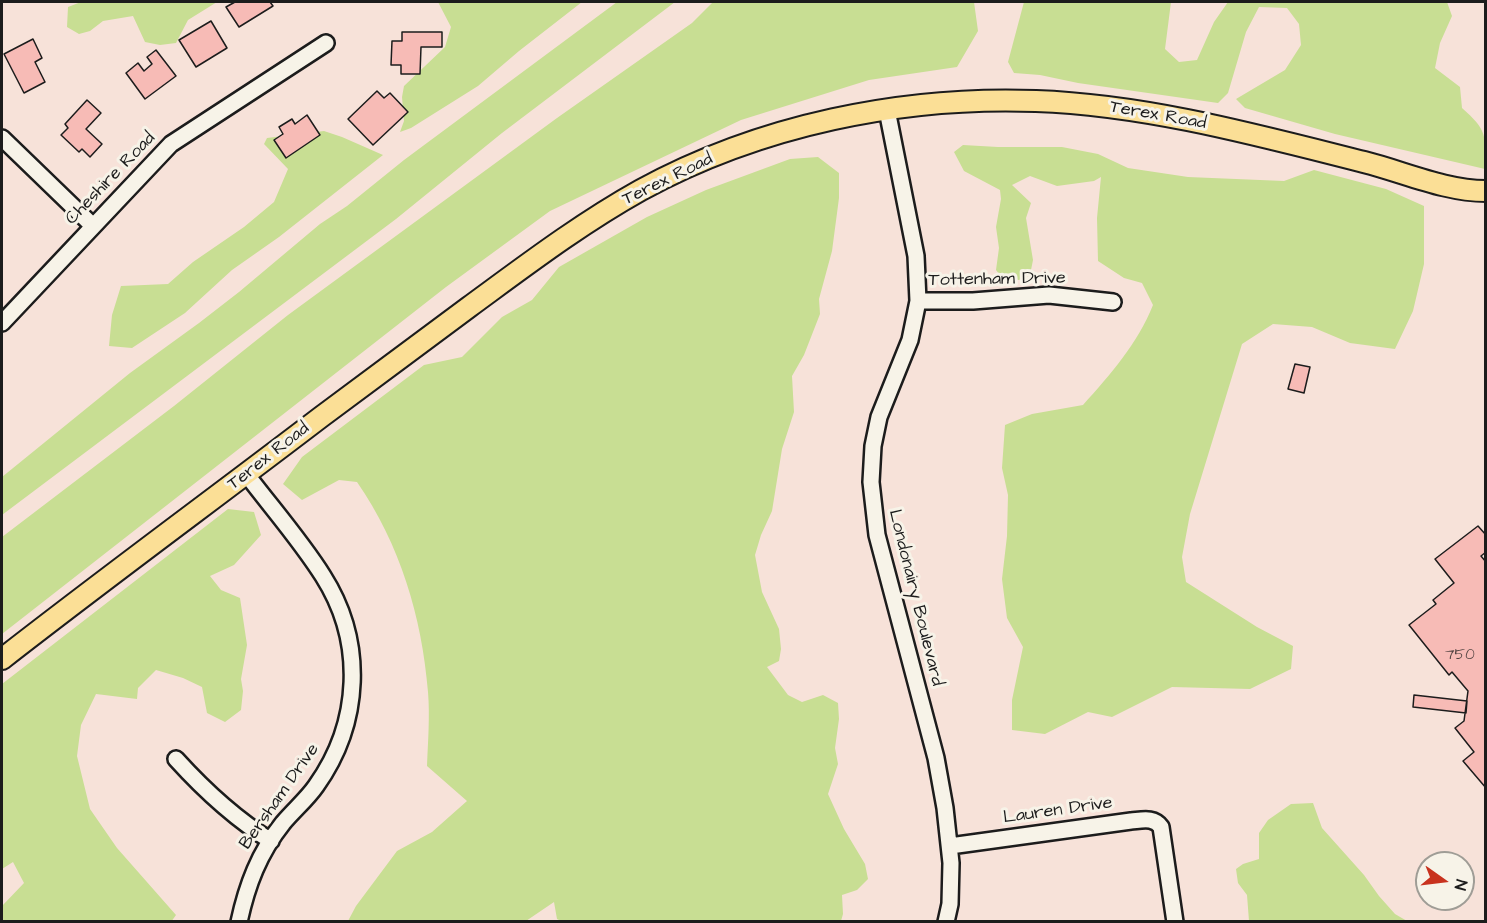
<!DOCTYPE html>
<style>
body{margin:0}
#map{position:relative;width:1487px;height:923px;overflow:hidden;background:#f7e2d9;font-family:"Architects Daughter",sans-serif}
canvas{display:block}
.frame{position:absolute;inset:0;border:3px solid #1c1c1c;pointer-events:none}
.north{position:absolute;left:1415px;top:851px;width:60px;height:60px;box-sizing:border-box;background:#f7f3e8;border:2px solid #9f9d96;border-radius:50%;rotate:104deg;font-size:16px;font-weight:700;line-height:24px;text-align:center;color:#1c1c1c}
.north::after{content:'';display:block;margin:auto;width:21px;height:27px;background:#c8321e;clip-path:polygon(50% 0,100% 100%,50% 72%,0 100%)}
</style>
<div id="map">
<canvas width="1487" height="923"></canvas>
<div class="frame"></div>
<div class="north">N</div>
</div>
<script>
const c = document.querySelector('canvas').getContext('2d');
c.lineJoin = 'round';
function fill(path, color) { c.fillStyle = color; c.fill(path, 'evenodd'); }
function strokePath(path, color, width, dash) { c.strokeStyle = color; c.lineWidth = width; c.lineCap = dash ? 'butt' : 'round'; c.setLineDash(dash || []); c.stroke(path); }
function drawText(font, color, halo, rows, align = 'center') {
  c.font = font + ' "Architects Daughter",sans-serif'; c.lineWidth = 6; c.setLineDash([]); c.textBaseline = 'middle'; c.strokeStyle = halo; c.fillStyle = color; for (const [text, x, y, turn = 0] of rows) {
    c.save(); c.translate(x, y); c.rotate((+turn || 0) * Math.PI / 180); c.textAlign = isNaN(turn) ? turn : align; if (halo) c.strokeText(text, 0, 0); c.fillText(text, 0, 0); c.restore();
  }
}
const green = new Path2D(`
 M81,2H217L188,20L176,43L160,45L145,42L133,16L103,21L90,31L79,34L67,27L68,7Z
 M438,2H582L519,51L478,86L411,128L400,132L404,121L402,97L404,86L445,47L451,27Z
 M617,2H675L502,133L396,219L2,515V477L130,373L199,323L239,292L320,224L347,206L404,160Z
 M713,2H974L978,31L957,67L869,80L741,120L550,211L446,287L2,634V537L174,406L288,315L557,118L692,23Z
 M1024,2H1171L1165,49L1179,62L1197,60L1214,22L1228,2H1447L1452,16L1440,43L1435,68L1460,87L1462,108C1487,130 1486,135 1485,169L1335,134L1245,108L1236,99L1285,70L1301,45L1299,24L1287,8L1259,7L1246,32L1228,93L1218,103L1078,83L1040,75L1014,73L1008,62Z
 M324,131L342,137L383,155L279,237L232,270L185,313L132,348L109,346L112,315L121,286L168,284L193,262L244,227L274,202L288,169L264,144L267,138Z
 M963,145L998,147H1062L1098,154L1128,168L1188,177L1284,181L1314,170L1386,189L1424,206V264L1413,311L1395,349L1350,343L1312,327L1273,324L1242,344L1190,514L1182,557L1186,582L1257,627L1293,646L1291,669L1250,689L1172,687L1112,717L1088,712L1045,734L1012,730V700L1023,647L1007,618L1002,579L1007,536L1008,495L1002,468L1005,425L1032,414L1083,405C1110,375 1138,343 1153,305L1142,283L1124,278L1098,261L1097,218L1101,177L1094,181L1057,186L1030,176L1012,185L1031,203L1026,218L1033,260L1030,275L1019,280L1002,278L996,270L999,248L996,227L1001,199L1000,190L964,171L954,152Z
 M818,157L839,173V198L832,251L819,299L820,314L804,355L792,376L794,412L782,449L772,511L761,535L755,555L762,592L779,629L781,649L779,661L767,667L788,695L802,702L823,695L838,703L839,719L835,748L838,764L828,794L844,829L865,864L868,879L857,890L842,895L843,914L841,921H561L557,919L554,902L526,921H348L356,906L397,851L432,832L467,801L427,766C428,741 430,716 428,692C422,617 400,544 357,482L339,480L302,500L283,484L302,457L424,365L462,357L502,317L532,300L559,267L647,217L706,190L790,159Z
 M228,509L254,512L261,535L234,565L210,576L221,590L240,598L247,645L241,679L243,691L241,710L225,722L207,713L202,687L183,678L156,670L138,688L137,699L96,694L81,725L77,756L90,809L117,848L176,915L171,922L2,921V906L24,883L13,862L2,869V684Z
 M1313,803L1322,828L1364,875L1379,896L1395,914L1407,921H1249L1247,895L1238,883L1236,869L1243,864L1259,859V833L1268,820L1291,804Z`);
const building = new Path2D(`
 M235,2H270L273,6L239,27L226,7Z
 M211,21L227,48L196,67L179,40Z
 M402,32H442V47H421L420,74H401V65H391L392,41H402Z
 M33,39L42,58L35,62L45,82L24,93L4,54Z
 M156,50L176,76L145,99L126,73L138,63L144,71L152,64L147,57Z
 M377,91L384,98L390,93L408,112L373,145L348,119Z
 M87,100L101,113L86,129L102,144L90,157L82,149L79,152L61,135L68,128L65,124Z
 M307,115L320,135L286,158L274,140L283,134L279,127L292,119L295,124Z
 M1295,364L1310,367L1304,393L1288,389Z
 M1478,526L1486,535V552L1481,556L1486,562V788L1463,761L1474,752L1455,728L1464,721L1468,691L1452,672L1449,675L1409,625L1436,604L1433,600L1454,583L1435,559Z
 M1414,695L1467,701L1466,713L1413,707Z`);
const minor = new Path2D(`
 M887,110L916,256L918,301L910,340L879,417L873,446L871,482L877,535L936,758L945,808L951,863L950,904L946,922
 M2,138L93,226
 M918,301H973L1049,295L1113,302
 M2,323L171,144L326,43
 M176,759C205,791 234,818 271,841
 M950,846L1131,821C1143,820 1154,817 1161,827L1175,922
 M239,922C247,885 259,853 283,823C294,810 307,799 316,786C361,723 365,642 323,576C301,541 272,508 247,475`);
const major = new Path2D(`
 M2,659C107,577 215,498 321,417C370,380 420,344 469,307C525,266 580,224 641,190C760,125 902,96 1036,101C1147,105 1257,135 1364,162C1404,172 1445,191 1486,191`);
const numberNames = [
 ["750",1460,656]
];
const streetNames = [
 ["Terex Road",1158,116,10],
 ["Cheshire Road",111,179,-46],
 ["Terex Road",668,180,-26],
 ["Tottenham Drive",997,280,-1],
 ["Terex Road",269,457,-38],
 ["Londonairy Boulevard",915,598,76],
 ["Bersham Drive",280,797,-55],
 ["Lauren Drive",1058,811,-8]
];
fill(green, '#c8de93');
fill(building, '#f7bbb6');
strokePath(building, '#1c1c1c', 1.5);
strokePath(minor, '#1c1c1c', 20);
strokePath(major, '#1c1c1c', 24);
strokePath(minor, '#f7f3e8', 15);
strokePath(major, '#fbdf96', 20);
drawText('15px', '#534442', null, numberNames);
drawText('18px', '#1c1c1c', '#f7f3e8', streetNames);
</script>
